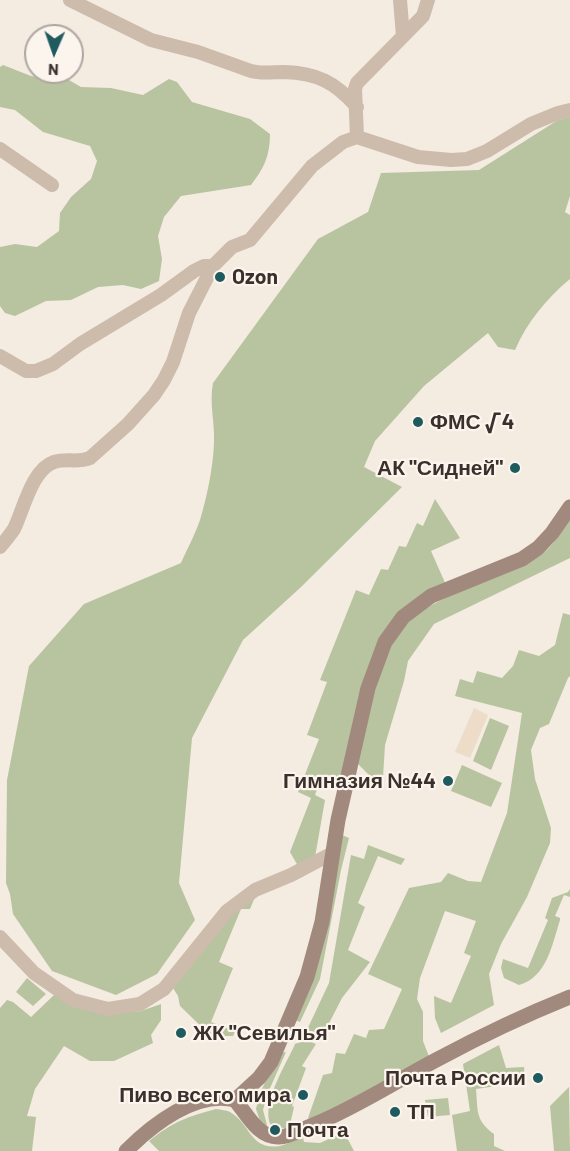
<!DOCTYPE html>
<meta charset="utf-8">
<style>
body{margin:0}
#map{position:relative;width:570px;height:1151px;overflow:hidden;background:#f4ebe1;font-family:Barlow,sans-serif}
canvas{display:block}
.north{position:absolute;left:24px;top:24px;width:60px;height:60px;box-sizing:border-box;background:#fbf5ee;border:2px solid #aea6a0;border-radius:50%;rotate:182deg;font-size:16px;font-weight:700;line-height:24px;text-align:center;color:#3b302b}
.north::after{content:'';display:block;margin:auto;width:21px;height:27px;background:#1f5a5e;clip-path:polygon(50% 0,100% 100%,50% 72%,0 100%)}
</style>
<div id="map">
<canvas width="570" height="1151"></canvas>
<div class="north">N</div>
</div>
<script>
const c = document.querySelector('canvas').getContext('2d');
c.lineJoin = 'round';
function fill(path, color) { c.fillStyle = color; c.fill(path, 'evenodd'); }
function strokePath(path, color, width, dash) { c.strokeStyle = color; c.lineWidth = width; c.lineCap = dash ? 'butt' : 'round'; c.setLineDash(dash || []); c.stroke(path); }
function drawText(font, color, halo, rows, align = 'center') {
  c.font = font + ' Barlow,sans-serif'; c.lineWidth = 4.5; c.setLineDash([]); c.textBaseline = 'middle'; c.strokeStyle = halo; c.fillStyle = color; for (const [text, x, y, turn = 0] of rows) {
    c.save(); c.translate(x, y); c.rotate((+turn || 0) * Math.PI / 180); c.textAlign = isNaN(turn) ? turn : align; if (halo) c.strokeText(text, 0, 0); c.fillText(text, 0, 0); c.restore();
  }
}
const green = new Path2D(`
 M3,65L31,76L69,80L81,87L111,88L143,95L169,79L177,82L192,102L250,119L270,134C270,156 264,168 251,185L181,196L164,217L158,236L162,259L159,281L141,289L123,285L98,287L71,300L46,301L15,316L5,313L0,306V247L15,244L37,247L59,231L60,213L71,197L91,179L97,161L90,146L43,132L15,110L0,107V67Z
 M570,117V196L565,212L570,215V279C547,298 527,322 515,350L498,347L488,333L424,386L375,441L364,467L402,487L300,588L243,640L192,738L179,883L195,920L157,974L116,995L52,971L13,914L10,894L6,883L7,780L29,666L84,604L181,563C187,549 195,535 200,520C207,497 213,468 214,443C215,422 209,404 213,383L318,239L368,212L381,173L479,170L558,120Z
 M435,499L460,538L431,551L446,585L396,615L340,785L320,781L315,795L325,800L315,857L298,866L290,852L311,798L298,792L319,739L307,735L327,682L320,680L356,590L369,595L381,569L388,570L399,546L406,547L417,523L423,526Z
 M570,518V558L434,624L408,661L404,681L385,745L383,777L370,776L357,763C365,725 372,678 391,644C421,591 495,587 542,554C553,546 562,530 570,518Z
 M563,613L570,615V676L568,678L549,724L540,728L531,750L535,779L551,828L550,843L527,897L501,944L489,974L494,1005L441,1033L435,1018L434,996L451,1003L471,956L464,953L476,921L445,911L420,978L417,999L423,1012V1041L430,1059L315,1122L308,1118L323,1075L332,1073L336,1053L345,1054L354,1034L366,1038L369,1030L384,1029L402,989L368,974L409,888L441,882L448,873L468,881L481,882L507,813L522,713L455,696L460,679L473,683L477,671L502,678L513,666L519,650L539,656L555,645Z
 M490,718L509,726L491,770L473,761Z
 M462,765L502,783L491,807L451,791Z
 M342,835L349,838L341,870L320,979L300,1022L292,1019Z
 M368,845L405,859L401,865L378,856L358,903L365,907L348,950L370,962L342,998L324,1033L305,1034L329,983L351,855L364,859Z
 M570,889V897L564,895L555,916L560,918V920C552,945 547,977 519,985L504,978L501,968L503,959L528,968L548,920L545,918L552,898L568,892Z
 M257,892L250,909H241L219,962L233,968L211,1022L235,1031L233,1036H211L180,1006L178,996L173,988L228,913Z
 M27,978L46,994L33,1006L16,992Z
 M54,995L109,1014L141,1011L161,1004V1020L151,1035L153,1043L114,1061H90L64,1046L35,1089L27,1116L36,1117L32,1151H0V1008L7,1000L13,1002L31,1017Z
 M306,1040L316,1044L302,1066L306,1068L292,1106L294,1107L289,1129L271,1126C260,1104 286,1065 295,1044Z
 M499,1045L506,1068L524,1067L525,1082L476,1089C478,1111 475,1120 494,1134V1146L505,1151H457L452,1115L470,1111L463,1064Z
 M286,1052L267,1095L263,1110L267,1125L262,1127L256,1109L260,1093L279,1053Z
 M569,1087L570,1151H554L550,1106Z
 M448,1098L450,1115L428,1117L425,1100Z
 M216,1109C221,1110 226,1110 230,1112C251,1124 250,1151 280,1146C287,1144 295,1140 303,1138L304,1142L320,1143L344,1132L354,1151H159L149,1141C174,1121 187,1117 216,1109Z`);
const plaza = new Path2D(`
 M474,708L488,715L470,758L455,752Z`);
const street = new Path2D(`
 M70,0L151,40L198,52L251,71C262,74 273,72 284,72C317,73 335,82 357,107
 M400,0L403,36
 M357,137L418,157L451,160L467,159L487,151L531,124L558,113L570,110
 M0,149L52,185
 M0,356L26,371H36L53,364L80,344L161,295L194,271L204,266H213
 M0,547C5,541 10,535 14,529C23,511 32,469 54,462C66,458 78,463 90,458L128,424L154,395L164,380L173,362L189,313L213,266L232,247L250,240L312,166L343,142L357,137L355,89L357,83L423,16L428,0
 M0,937L34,973L73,1000L108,1009L140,1004L164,989L227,911L255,890L291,875L331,854`);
const secondary = new Path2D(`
 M235,1100L259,1078L271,1062L307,977L322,922L338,820L368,688L385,642L403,617L431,596L522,559L538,548L552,533L570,507
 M235,1100C247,1114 258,1138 279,1137C290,1137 302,1129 313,1125C357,1107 396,1081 438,1059C481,1036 525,1015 570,997
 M126,1151C152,1125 196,1090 235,1100`);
const markers = [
 [220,277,6,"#1f5a5e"],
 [418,422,6,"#1f5a5e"],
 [515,468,6,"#1f5a5e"],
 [448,781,6,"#1f5a5e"],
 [181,1033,6,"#1f5a5e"],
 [538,1078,6,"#1f5a5e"],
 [303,1095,6,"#1f5a5e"],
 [395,1112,6,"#1f5a5e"],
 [275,1130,6,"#1f5a5e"]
];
const poiNames = [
 ["Ozon",232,277],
 ["ФМС √4",430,422],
 ["АК \"Сидней\"",503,468,"right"],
 ["Гимназия №44",436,781,"right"],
 ["ЖК \"Севилья\"",193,1033],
 ["Почта России",526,1078,"right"],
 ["Пиво всего мира",291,1095,"right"],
 ["ТП",407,1112],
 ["Почта",287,1130]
];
fill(green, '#b8c4a0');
fill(plaza, '#ecdcc8');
strokePath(street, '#cdbbac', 14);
strokePath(secondary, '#a18a7d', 15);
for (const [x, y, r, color] of markers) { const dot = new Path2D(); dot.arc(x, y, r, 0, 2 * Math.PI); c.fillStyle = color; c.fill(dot); strokePath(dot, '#fbf5ee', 2); }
drawText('bold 21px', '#3b302b', '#fbf5ee', poiNames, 'left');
</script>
